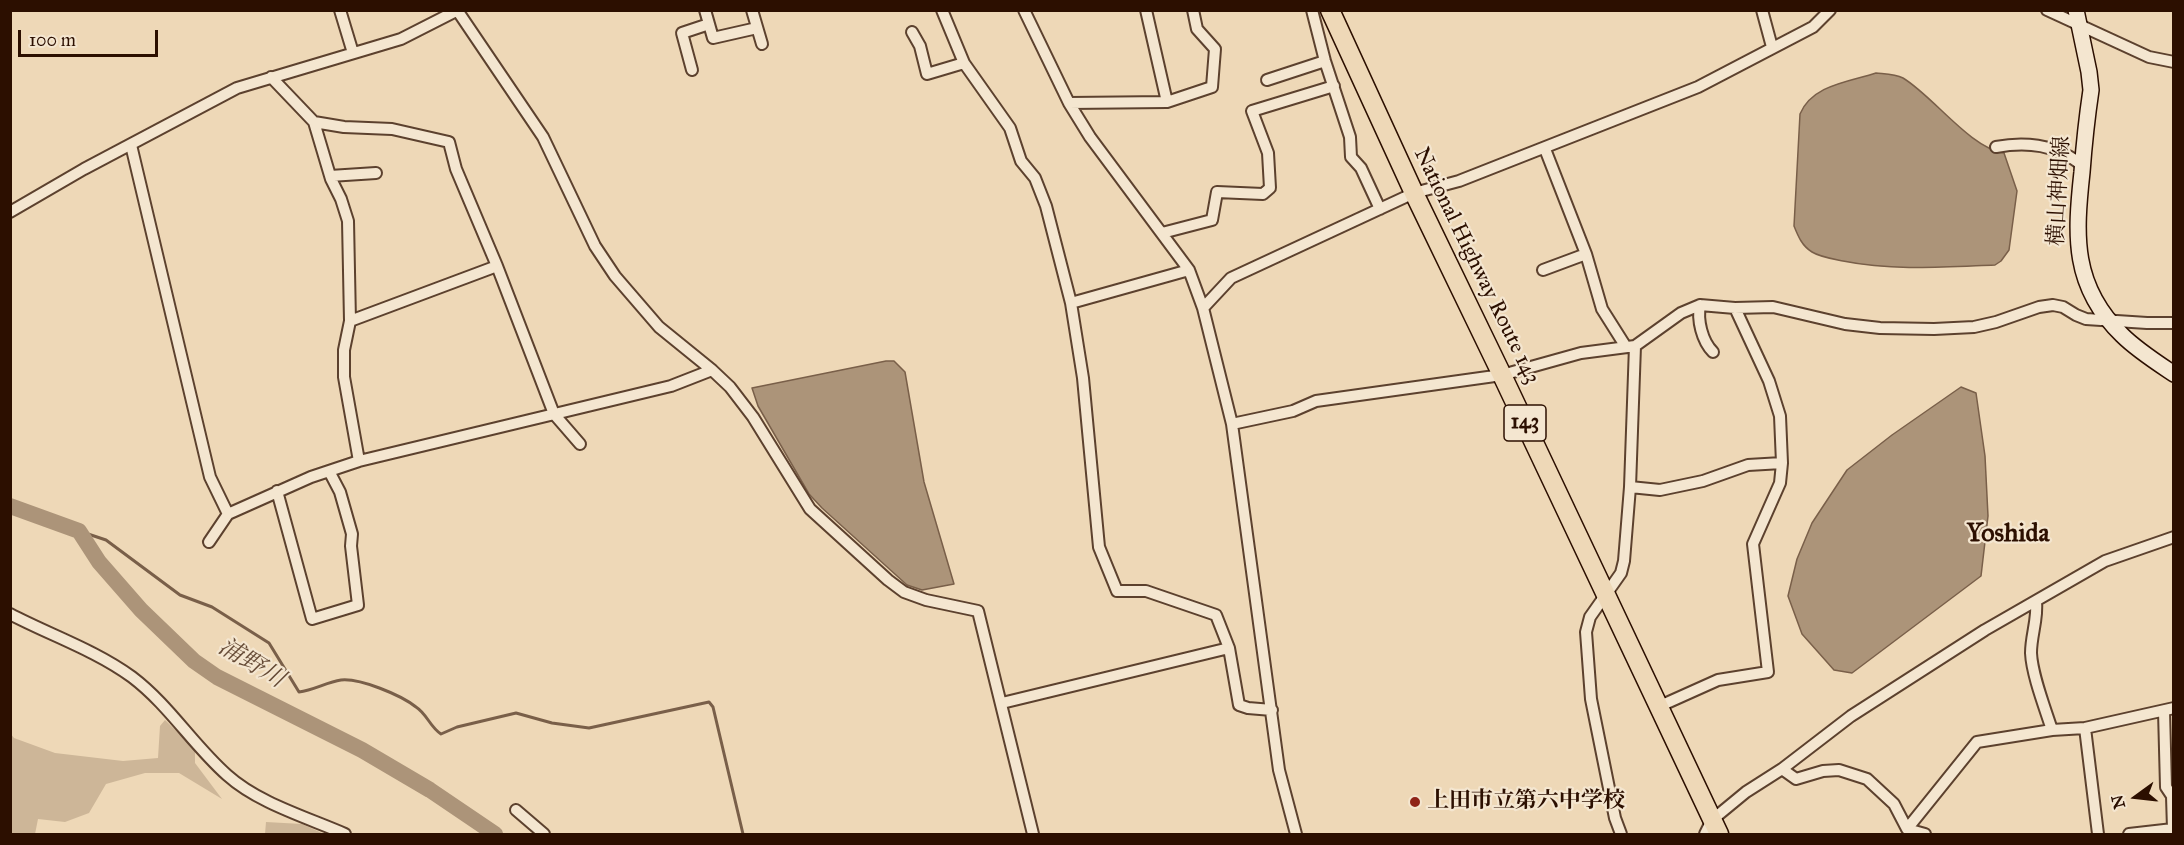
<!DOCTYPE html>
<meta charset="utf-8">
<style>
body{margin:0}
#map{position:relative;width:2184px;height:845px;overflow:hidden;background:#eed8b7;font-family:"IM FELL Great Primer",serif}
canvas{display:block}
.frame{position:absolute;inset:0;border:12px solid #2c0f00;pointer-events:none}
.north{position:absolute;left:2106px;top:767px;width:60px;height:60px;-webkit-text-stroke:4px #f4e6d0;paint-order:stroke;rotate:255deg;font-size:16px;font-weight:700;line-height:24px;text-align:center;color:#2c0f00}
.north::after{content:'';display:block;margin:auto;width:21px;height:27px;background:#2c0f00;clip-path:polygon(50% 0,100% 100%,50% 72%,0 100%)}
.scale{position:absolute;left:18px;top:30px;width:140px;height:27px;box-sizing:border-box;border:3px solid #2c0f00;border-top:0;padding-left:8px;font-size:18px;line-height:21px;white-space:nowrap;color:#2c0f00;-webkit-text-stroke:4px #f4e6d0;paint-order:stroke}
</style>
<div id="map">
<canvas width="2184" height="845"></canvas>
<div class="frame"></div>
<div class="north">N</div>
<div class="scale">100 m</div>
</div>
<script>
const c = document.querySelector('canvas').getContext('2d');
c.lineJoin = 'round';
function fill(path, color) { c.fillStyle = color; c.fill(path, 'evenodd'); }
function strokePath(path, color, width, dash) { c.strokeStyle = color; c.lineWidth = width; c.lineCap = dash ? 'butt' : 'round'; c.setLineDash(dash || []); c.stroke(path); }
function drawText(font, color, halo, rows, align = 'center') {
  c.font = font + ' "IM FELL Great Primer","Noto Serif JP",serif'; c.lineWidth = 4.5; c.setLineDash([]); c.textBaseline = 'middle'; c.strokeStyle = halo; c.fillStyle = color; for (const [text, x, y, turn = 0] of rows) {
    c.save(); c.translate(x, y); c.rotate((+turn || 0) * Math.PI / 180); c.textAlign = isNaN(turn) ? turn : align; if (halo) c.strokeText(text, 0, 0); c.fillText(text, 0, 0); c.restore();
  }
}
const green = new Path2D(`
 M165,720L195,749V763L222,799L179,773H145L106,784L89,813L65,822L38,819L35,834H11L10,733L14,738L55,753L123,761L158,758L160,726Z
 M266,822L302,824L324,834H265Z`);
const water = new Path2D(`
 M1876,73C1885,74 1895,74 1903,78C1933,96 1970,148 2004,153L2017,191L2009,250L2001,261L1995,265C1944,267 1893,271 1843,261C1833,259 1820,257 1812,252C1802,246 1798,236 1794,226L1800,114C1812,85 1848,82 1876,73Z
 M886,361H894L905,372L924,482L954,584L922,590L907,585L822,508L809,494L758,406L752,388Z
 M1961,387L1976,393L1985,456L1988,516L1981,576L1852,673L1834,670L1802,634L1788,596L1797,559L1812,523L1847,470L1892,435Z`);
const stream = new Path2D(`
 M79,531L106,540L180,595L212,607L269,643L299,692C314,690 327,682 341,680C360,678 401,695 416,707C427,714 430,727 441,734L457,727L516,713L552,723L589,728L709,702L713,707L743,834`);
const river = new Path2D(`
 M10,506L79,531L99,562L141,610L194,661L217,677L362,750L430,790L495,834`);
const street = new Path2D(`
 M340,10L353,53
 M457,10L543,137L595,246L615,276L659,327L712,370L730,387L753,417L810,509L888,580L904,592L926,600L978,611L1033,834
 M752,10L762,44
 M942,10L964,63L1010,128L1021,161L1035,178L1046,206L1071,303L1083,378L1099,547L1117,591H1146L1216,615L1229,648L1239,705L1248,708L1272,710
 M1024,10L1069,103L1090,137L1189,270L1203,308L1232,424L1279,770L1296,834
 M1146,10L1167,102
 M1312,10L1325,61L1350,137L1351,157L1361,168L1380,209
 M1762,10L1772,47
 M2047,10L2149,57L2174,62
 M709,24L713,38L757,28
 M912,32L920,46L927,74L964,63
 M692,70L682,33L709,24L705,10
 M271,77L314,122L331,179L341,199L348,221L350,321L344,350V377L359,461
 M1267,80L1325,61
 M1069,103L1167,102L1212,87L1215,49L1197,29L1193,10
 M314,122L344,127L392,129L449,142L456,169L497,266L554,414L580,444
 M131,145L210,477L228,514
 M1996,147C2028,141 2056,145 2082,165
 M1545,149L1586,254L1602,309L1626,347
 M330,176L376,173
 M10,212L84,169L237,88L401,39L458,10
 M1162,233L1212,220L1217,192L1263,194L1270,188L1268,153L1252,111L1334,86
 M1543,270L1586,254
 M1071,303L1189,270
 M1700,305C1697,320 1702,341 1713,352
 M1203,308L1231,278L1414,193L1459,181L1698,87L1813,27L1830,10
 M350,321L497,266
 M1232,424L1293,411L1316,401L1502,375L1581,353L1635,346L1681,313L1700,305L1735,308L1773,307L1845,324L1880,328L1934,329L1974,327L1996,322L2039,307L2053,305L2063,307L2076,315L2086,319L2147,323H2174
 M1630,487L1660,490L1703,481L1748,465L1782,463
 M277,491L312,619L358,605L351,546L352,534L340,492L329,471
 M209,542L228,514L311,477L359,461L671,386L712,370
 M2036,601C2038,619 2031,635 2031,653C2032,675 2045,708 2052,730
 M10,614C50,635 95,650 132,677C169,705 193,745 227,775C258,803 306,817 345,834
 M1002,703L1229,648
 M1660,706L1718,680L1768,672L1753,544L1780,483L1782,463L1780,416L1769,381L1735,308
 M2085,728L2098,834
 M1782,769L1796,779L1823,771L1839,770L1867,779L1894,804L1907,829L1925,834
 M516,810L544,834
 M1907,829L1977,742L2052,730L2085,728L2174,708
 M1621,834L1615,818L1591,699L1586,632L1590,617L1621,573L1624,561L1630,487L1635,346
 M1705,834L1712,820L1746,792L1782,769L1851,716L1985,630L2105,561L2174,537
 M2129,834L2173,829L2172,796L2166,787L2164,711`);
const secondary = new Path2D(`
 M2076,10L2089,72L2091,90C2087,117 2084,145 2082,172C2075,236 2072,286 2122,335C2137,350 2156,362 2174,374`);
const highway = new Path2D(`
 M1330,10L1414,193L1502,375L1719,834`);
const markers = [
 [1415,802,6,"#8f2418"]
];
const shields = [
 [1525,423,42]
];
const shieldNames = [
 ["143",1525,423]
];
const streetNames = [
 ["横山神畑線",2060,191,-87],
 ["National Highway Route 143",1476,266,64]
];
const poiNames = [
 ["上田市立第六中学校",1427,802]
];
const waterNames = [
 ["浦野川",251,664,31]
];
const quarterNames = [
 ["Yoshida",2008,535]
];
fill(green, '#cdb698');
fill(water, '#ac9479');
strokePath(water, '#795f49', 1.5);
strokePath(stream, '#795f49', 3);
strokePath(river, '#ac9479', 16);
strokePath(street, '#5c412e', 14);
strokePath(secondary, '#2c0f00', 18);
strokePath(highway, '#2c0f00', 21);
strokePath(street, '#f4e6d0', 10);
strokePath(secondary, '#f4e6d0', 15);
strokePath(highway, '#eed8b7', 18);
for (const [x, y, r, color] of markers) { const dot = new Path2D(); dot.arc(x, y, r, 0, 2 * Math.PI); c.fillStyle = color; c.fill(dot); strokePath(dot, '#f4e6d0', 2); }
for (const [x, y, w] of shields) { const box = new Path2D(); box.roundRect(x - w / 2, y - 18, w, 36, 4.5); c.fillStyle = '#f4e6d0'; c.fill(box); strokePath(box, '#2c0f00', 1.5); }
drawText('bold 21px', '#2c0f00', null, shieldNames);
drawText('22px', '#2c0f00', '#f4e6d0', streetNames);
drawText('bold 22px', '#2c0f00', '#f4e6d0', poiNames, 'left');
drawText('italic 24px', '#664b36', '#f4e6d0', waterNames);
drawText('bold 26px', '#2c0f00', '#f4e6d0', quarterNames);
</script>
